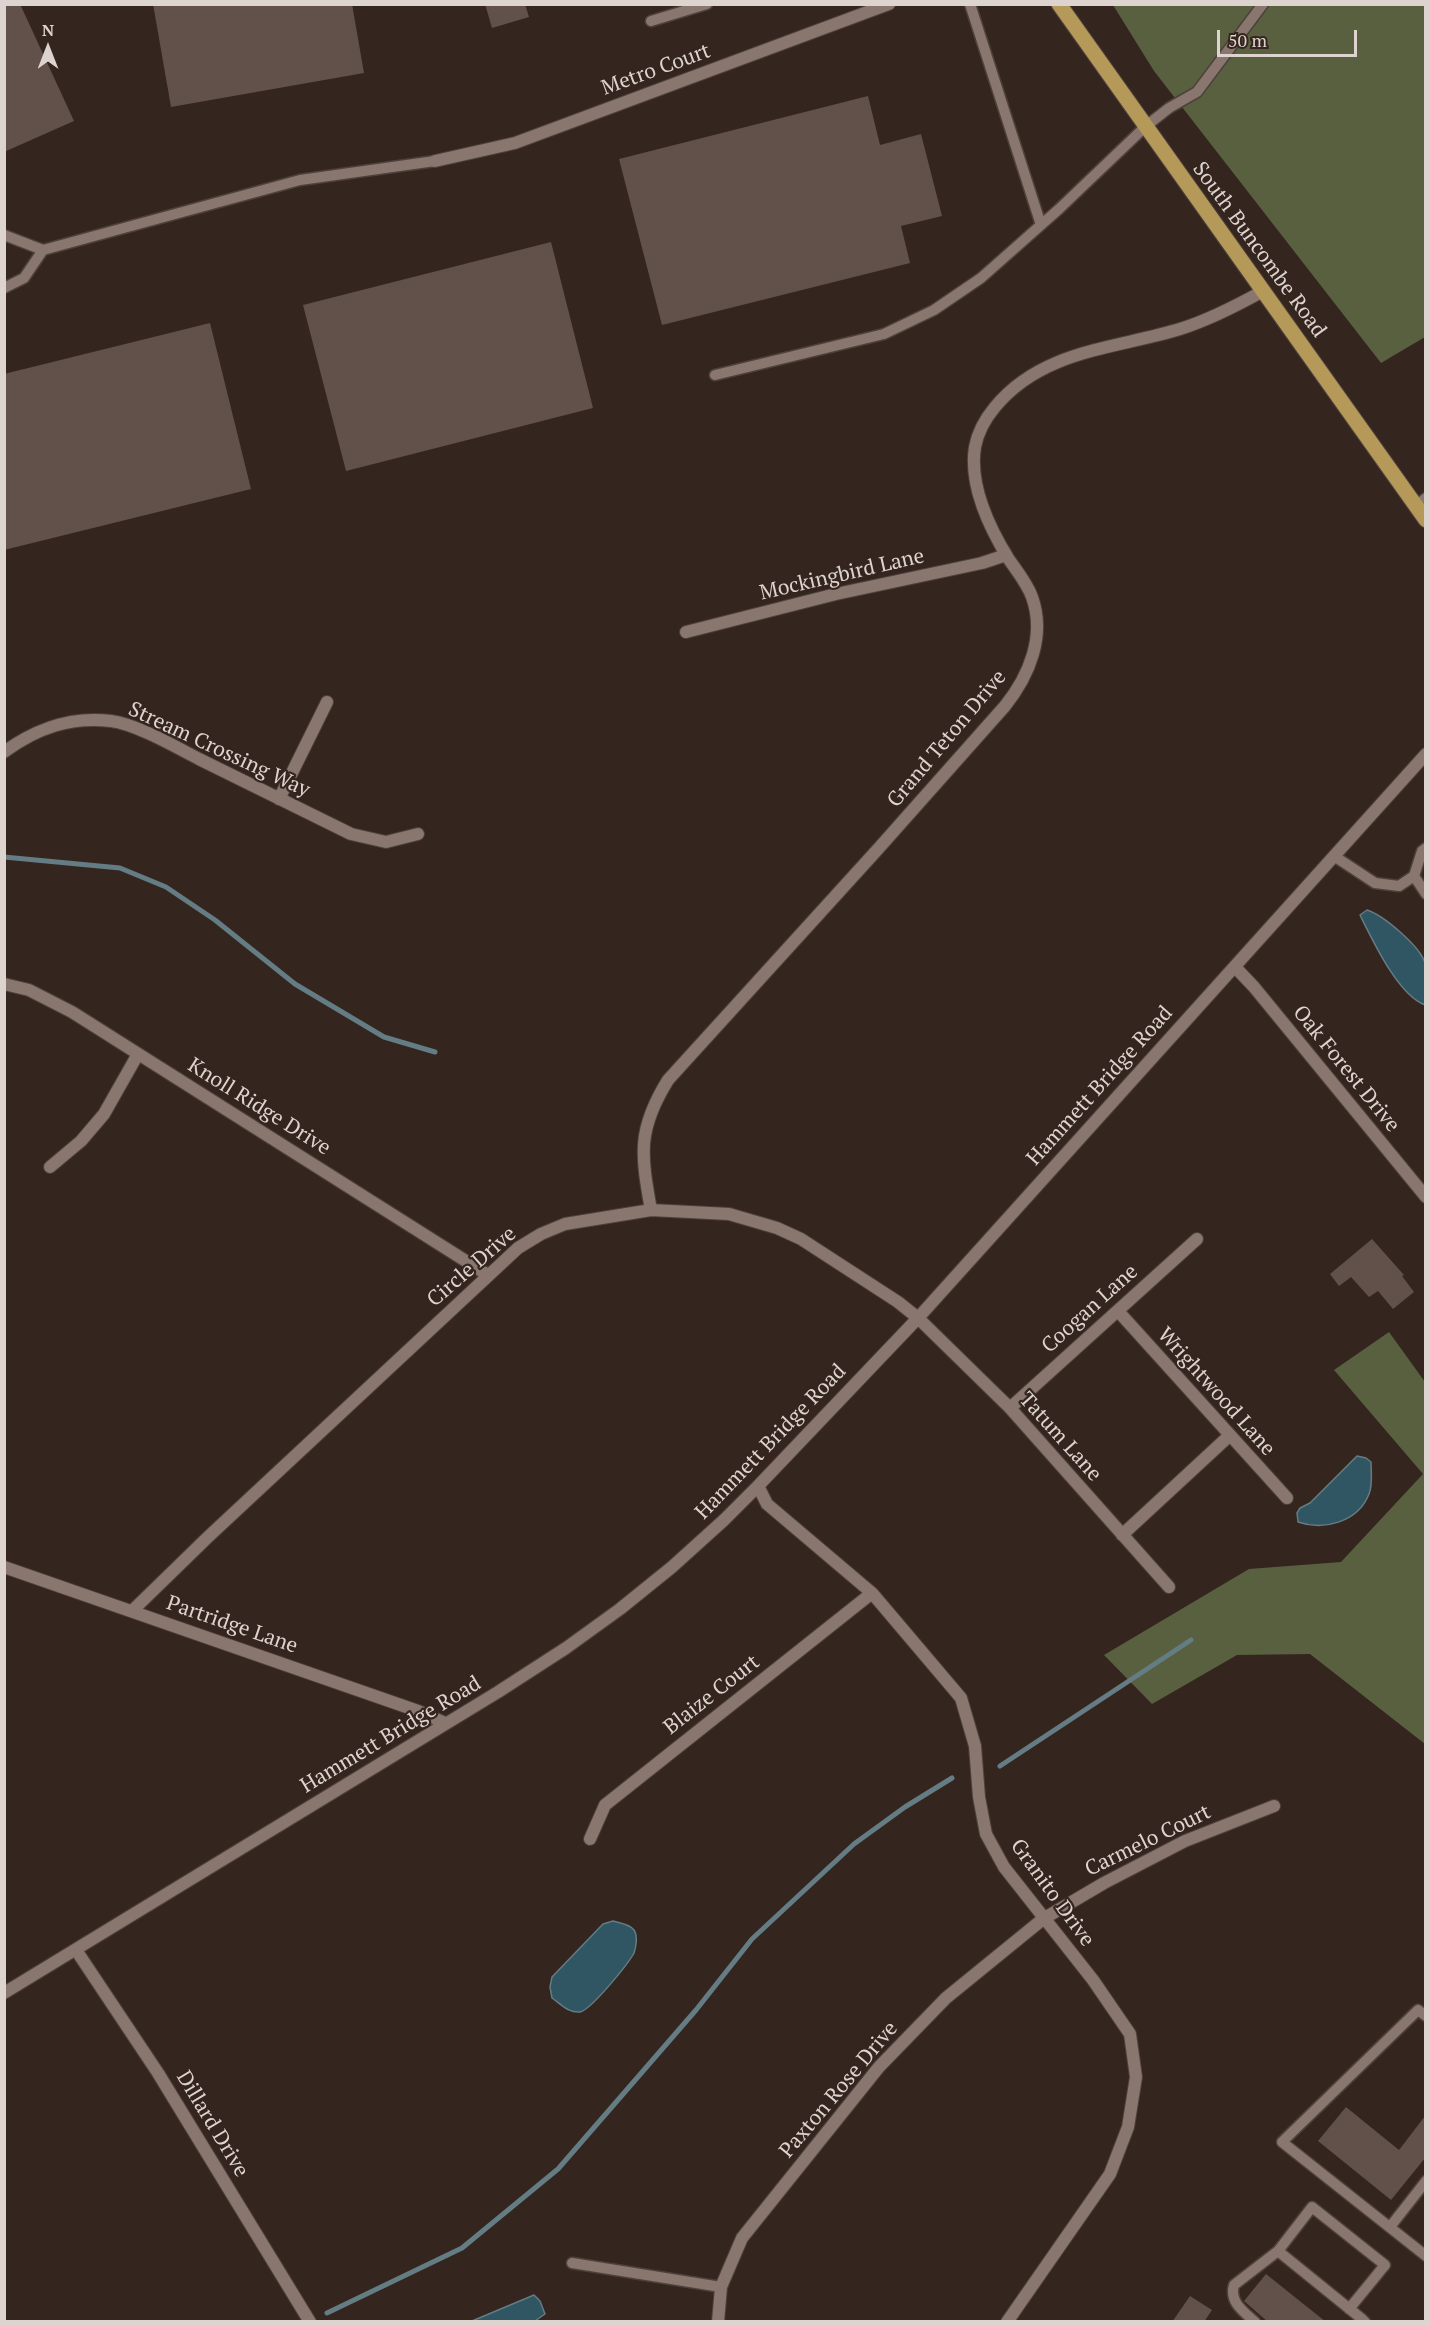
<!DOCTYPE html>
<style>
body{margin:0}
#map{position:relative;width:1430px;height:2326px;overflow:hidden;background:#35251f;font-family:"PT Serif",serif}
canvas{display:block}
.frame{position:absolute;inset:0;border:6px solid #ddd3cf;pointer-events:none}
.north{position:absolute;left:18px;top:18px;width:60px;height:60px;-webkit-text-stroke:4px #35251f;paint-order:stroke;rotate:0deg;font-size:16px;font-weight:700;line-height:24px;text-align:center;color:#ddd3cf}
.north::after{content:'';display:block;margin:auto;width:21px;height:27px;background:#ddd3cf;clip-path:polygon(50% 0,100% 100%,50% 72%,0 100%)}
.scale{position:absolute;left:1217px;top:30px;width:140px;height:27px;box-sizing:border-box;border:3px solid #ddd3cf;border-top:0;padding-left:8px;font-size:18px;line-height:21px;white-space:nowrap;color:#ddd3cf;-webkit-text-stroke:4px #35251f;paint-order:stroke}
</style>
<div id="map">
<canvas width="1430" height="2326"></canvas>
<div class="frame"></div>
<div class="north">N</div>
<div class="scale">50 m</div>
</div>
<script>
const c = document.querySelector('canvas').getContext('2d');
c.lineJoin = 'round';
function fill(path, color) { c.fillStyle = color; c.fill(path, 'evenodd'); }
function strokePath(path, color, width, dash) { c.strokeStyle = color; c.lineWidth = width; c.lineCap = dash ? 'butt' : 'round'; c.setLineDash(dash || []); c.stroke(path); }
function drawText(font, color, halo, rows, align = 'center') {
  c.font = font + ' "PT Serif",serif'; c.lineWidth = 4.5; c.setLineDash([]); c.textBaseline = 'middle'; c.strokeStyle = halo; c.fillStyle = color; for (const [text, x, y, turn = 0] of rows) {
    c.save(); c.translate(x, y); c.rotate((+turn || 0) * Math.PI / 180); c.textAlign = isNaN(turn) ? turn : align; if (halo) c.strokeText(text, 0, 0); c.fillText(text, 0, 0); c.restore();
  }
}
const forest = new Path2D(`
 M1113,5H1425V337L1381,363L1154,71Z
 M1389,1332L1425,1382V1744L1310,1654L1237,1655L1152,1704L1104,1655L1249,1569L1341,1562L1423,1474L1334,1370Z`);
const water = new Path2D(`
 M1367,910C1383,915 1420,946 1425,963C1429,975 1426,993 1425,1005C1398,995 1373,941 1360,915Z
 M1357,1456L1366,1458L1371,1462C1371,1472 1373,1485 1369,1494C1358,1522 1324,1531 1298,1522L1297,1513L1300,1508L1310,1503Z
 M613,1921C620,1923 630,1924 634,1930C638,1936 636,1947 634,1953C628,1964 591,2010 580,2012C568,2013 561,2004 552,1998L550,1987L552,1977L603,1924Z
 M534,2295L540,2301L545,2314L535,2321H472Z`);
const stream = new Path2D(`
 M4,857L120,868L166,887L215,920L295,984L384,1037L435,1052
 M1000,1766L1191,1640
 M327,2313L462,2248L558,2169L696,2010L752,1939L854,1844L905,1807L952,1778`);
const building = new Path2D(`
 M4,4H20L74,121L4,152Z
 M153,4H352L364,73L171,107Z
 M485,4H525L529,17L492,28Z
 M868,96L880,145L921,134L942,216L901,226L910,263L662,325L619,159Z
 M551,242L593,408L346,471L303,305Z
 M210,323L251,489L4,550V374Z
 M1372,1239L1404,1275L1402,1276L1414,1292L1393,1309L1378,1291L1369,1297L1351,1277L1339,1286L1330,1274Z
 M1346,2107L1399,2150L1425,2116V2158L1391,2200L1318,2141Z
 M1266,2274L1326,2322H1268L1244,2301Z
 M1190,2296L1212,2310L1204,2322H1172Z`);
const service = new Path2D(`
 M970,4L1041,225
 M651,21L707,4
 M4,235L43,250L300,180L435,161
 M4,288L24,278L43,250
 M715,375L884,334L934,310L981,278L1059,209L1146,126L1169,108L1197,92L1263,4
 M1416,506L1426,498
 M1334,856L1375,883L1399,886L1414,876L1422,851L1426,848
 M1414,876L1426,894
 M1426,2016L1418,2010L1282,2142L1426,2256
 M1390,2227L1426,2181
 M572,2263L721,2287
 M1349,2309L1385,2265L1312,2207L1278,2251L1362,2319L1365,2322
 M1255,2322C1243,2311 1229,2302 1234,2285L1278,2251`);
const minor = new Path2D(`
 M435,161L515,143L889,4
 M686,632L836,594L982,563L1006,555
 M4,752C37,728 71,716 111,721C136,724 176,747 199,759C250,784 300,809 351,834L386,842L418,834
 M279,799L327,702
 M1235,967L1254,987L1426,1197
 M4,984L29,990L72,1012L488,1275
 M50,1167L81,1141L104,1114L138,1054
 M651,1210C641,1154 637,1130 668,1080L878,849L1005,706C1029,676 1046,636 1032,597C1027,583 1016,570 1008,558C989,527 969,484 975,447C978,431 985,419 995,407C1042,350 1114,349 1180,329C1209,320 1236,306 1263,291
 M1118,1311L1287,1498
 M1010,1408L1197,1239
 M758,1486L767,1504L872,1593L961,1698L975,1746L979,1797L986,1834L1004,1867L1093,1980L1130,2034L1136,2077L1128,2127L1110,2174L1007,2322
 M1122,1535L1229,1436
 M4,1567L418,1711L445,1723
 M132,1611L208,1537L518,1248L541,1234L565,1224L651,1210L729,1214L777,1228L801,1239L898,1302L918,1318L1010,1408L1169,1587
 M590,1839L605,1805L872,1593
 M76,1950L158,2073L310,2322
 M4,1993L498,1692L566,1648L620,1609L672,1567L724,1520L758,1486L918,1318L1426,754
 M718,2322L721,2287L742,2238L879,2067L946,1998L1043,1919L1104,1883L1185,1841L1274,1806`);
const primary = new Path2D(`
 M1059,4L1426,520`);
const streetNames = [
 ["Metro Court",656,70,-20],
 ["South Buncombe Road",1259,250,54],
 ["Mockingbird Lane",842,575,-13],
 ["Grand Teton Drive",947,739,-50],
 ["Stream Crossing Way",219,750,25],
 ["Oak Forest Drive",1346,1069,51],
 ["Hammett Bridge Road",1100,1086,-48],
 ["Knoll Ridge Drive",259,1107,32],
 ["Circle Drive",472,1267,-41],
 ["Coogan Lane",1090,1309,-42],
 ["Wrightwood Lane",1216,1392,48],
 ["Tatum Lane",1060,1437,48],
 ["Hammett Bridge Road",771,1442,-46],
 ["Partridge Lane",232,1625,19],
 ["Blaize Court",712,1695,-38],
 ["Hammett Bridge Road",391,1735,-31],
 ["Carmelo Court",1148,1841,-26],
 ["Granito Drive",1052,1893,54],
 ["Paxton Rose Drive",839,2090,-50],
 ["Dillard Drive",212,2124,59]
];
fill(forest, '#596040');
fill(water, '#305663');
strokePath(water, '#647c83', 1.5);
strokePath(stream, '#647c83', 5);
fill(building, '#62514a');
strokePath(service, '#4e413c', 13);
strokePath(minor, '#4e413c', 14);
strokePath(primary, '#4e413c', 17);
strokePath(service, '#89766f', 10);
strokePath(minor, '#89766f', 12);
strokePath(primary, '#b59958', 15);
drawText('21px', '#ddd3cf', '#35251f', streetNames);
</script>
